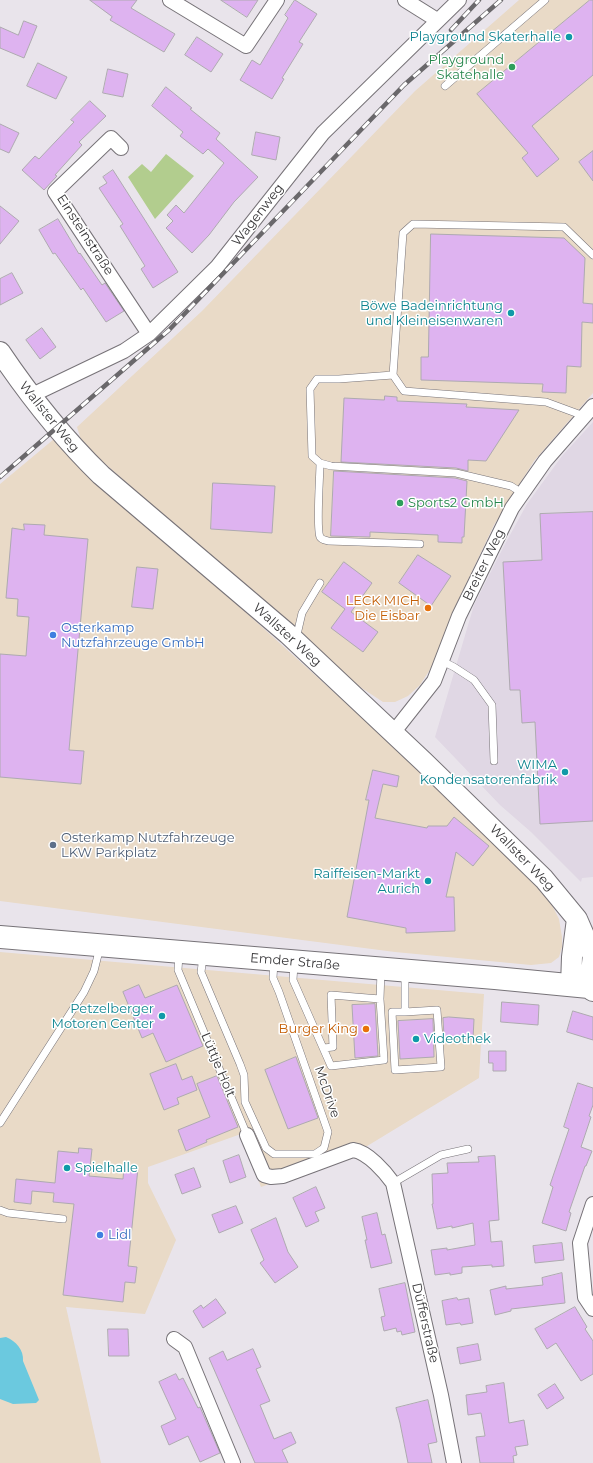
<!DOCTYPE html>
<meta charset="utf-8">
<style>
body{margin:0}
canvas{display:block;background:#e9e4eb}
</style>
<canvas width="593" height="1463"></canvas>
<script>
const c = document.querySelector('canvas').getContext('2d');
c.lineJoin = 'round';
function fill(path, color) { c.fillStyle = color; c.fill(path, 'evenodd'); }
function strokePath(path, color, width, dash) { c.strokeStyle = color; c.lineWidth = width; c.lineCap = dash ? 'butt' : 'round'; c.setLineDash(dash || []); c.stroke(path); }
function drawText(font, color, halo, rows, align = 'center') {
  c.font = font + ' Montserrat,sans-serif'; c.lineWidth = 3; c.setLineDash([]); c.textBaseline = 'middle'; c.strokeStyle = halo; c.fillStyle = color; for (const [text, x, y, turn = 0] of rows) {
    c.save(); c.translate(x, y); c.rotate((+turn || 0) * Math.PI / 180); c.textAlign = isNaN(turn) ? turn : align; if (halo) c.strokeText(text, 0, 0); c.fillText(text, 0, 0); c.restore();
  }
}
const commercial = new Path2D(`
 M519,0H593V393L534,461L494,525L456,605L431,668L420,685L408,696L395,702H383L351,681L93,453L81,440L77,427L202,311L415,91Z
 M54,439L503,845L549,899L559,919L562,937V947L559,957L551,963L531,965L395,952L0,901V484Z
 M0,952L484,994L479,1078L359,1151L261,1187L241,1134L148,1167V1183L176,1240L145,1314L66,1307L101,1463H0Z`);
const built = new Path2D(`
 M593,422V877L582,878L581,882L531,832L500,805L435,737L474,605L504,546L527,504L562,456Z`);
const green = new Path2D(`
 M166,154L194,176L155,219L128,177L142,164L151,172Z`);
const water = new Path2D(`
 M6,1337C16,1341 24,1350 23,1361L39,1400L36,1403L13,1404L0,1399V1338Z`);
const building = new Path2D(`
 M90,0H137L131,8L175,34L164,52L110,20L112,17Z
 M221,0H258L247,17Z
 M295,0L317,14L299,42L303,44L282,78L284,79L272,99L240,80L252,60L260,65L288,18L285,15Z
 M590,0H593V75L532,126L559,159L537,177L522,158L528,153L477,94Z
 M24,21L37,26L24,58L0,48V27L18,35Z
 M197,37L223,54L211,72L185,55Z
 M38,63L67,77L56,99L27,86Z
 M108,69L128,74L123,97L103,93Z
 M166,87L192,108L190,109L220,133L216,139L258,177L234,202L209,235L192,253L166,228L173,221L167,215L176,205L184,213L224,163L208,149L203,154L180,136L183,132L152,106Z
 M90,101L106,116L79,142L82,145L55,175L57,176L44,190L22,170L35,156L39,159L74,122L71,120Z
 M0,124L19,133L9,153L0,149Z
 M256,132L280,137L276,160L252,155Z
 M593,151V181L579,162Z
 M113,170L178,272L153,288L141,269L145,266L120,226L123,224L99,188L107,183L103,177Z
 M0,206L19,221L0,244Z
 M58,219L79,254L80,253L102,285L105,283L124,311L106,322L83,288L81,290L55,253L53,254L39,230Z
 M431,234L564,238L585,258L583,303L593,304V323L582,322L581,367L567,366L566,393L542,392L543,384L421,380V357H428Z
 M12,273L23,293L0,305V279Z
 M42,328L56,347L40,359L26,340Z
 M385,396L397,397V401L467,404L466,407L519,410L486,461L468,460V471L456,468L341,462L344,398L384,400Z
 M334,471L455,478L467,481L464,537H462V543L438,542V535L370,532V537L331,536Z
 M213,483L275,486L272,533L211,529Z
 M593,512V821L540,824L535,722L522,723L520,690H510L503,562L542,560L540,514Z
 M24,524L45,525L44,535L88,539L69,750L84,751L81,784L0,777V654L26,656L29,617L17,616L18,599L6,598L12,528L24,530Z
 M418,555L451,576L431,606L399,583Z
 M344,562L372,583L351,612L378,632L363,652L331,628L345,609L322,592Z
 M137,567L158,569L153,609L132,607Z
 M373,770L399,776L397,787L383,784L375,818L427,828L428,826H447L454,817L489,846L473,866L456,852L446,897H454L455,931L406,933V928L347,917L369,800H366Z
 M139,985L145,998L177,985L203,1046L166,1062L153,1033L142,1038L123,992Z
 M502,1002L539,1005L538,1025L501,1022Z
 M375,1004L378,1056L355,1058L352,1005Z
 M573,1011L593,1017V1040L567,1032Z
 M449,1017L474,1019L473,1039L444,1037L443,1018Z
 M433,1019L434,1057L400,1059L398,1021Z
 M489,1051H506V1071H493V1063H489Z
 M296,1057L318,1118L288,1129L265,1070Z
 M176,1064L182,1080L192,1076L197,1090L177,1098L179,1104L164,1110L150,1074Z
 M217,1076L238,1127L206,1140L207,1142L186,1151L178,1130L210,1117L197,1084Z
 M578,1083L593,1088V1105L589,1116L591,1117L581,1147L592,1151L586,1166H585L569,1212L571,1213L566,1231L542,1223L553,1187L550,1185L569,1129L564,1127Z
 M79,1148L92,1149L89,1176L123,1179L124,1167L138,1168L128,1266L137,1267L135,1283L125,1282L123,1302L63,1295L74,1204L53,1202L54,1193L32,1191L31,1204L14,1202L16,1179L55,1183L58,1151L78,1153Z
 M239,1155L246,1177L230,1183L223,1161Z
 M495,1156L499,1220L489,1221L491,1242L502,1241L504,1266L492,1267V1265L462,1267V1273L450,1275V1273L435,1275L431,1250L447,1248V1250L475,1245L473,1223L452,1228V1226L437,1229L432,1204H433L432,1174L448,1173L447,1163L479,1162L478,1157Z
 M194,1168L201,1187L182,1194L175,1175Z
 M316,1187L325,1208L315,1212L319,1221L306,1227L293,1198Z
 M236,1206L243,1223L219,1233L212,1215Z
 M377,1213L382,1235L385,1234L392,1263L371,1268L365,1240H367L362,1217Z
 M276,1218L288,1252L298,1267L275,1283L260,1263L264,1260L251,1230Z
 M562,1243L564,1260L535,1263L533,1246Z
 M562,1273L565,1303L511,1309V1311L495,1315L490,1290L506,1286V1289L543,1285L542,1278Z
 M405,1283L415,1332L402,1335L401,1331L397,1332L396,1328L384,1331L381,1317L385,1316L379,1289Z
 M457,1298L458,1300L469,1298L473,1323L461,1325L460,1323L446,1325L442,1301Z
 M216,1299L226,1313L203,1328L193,1311L201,1305L203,1308Z
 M575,1307L587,1327L585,1329L593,1341V1374L581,1381L556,1343L547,1349L535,1329Z
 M108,1329H128L129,1356H109Z
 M478,1344L481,1360L460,1364L457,1348Z
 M253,1349L261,1367L256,1369L270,1401L260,1405L274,1439L291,1432L296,1443L282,1450L288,1463H255L209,1358L223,1351L227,1360Z
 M176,1374L179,1380L183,1378L198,1408L200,1407L220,1453L200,1462L188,1436L169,1445L161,1426L176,1419L159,1382Z
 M504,1383L509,1423L524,1420L528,1445L515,1447L517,1455L513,1456L514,1463H480L476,1437L485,1436L481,1413L468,1415L466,1395L487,1392L486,1386Z
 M555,1384L564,1398L547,1409L538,1395Z
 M428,1400L437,1442L428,1444L432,1463H408L400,1423L396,1408Z`);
const lane = new Path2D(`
 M445,86L545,0
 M393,375L339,379H317L310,389L312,456L320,463L331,466L456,473L511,486L522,493
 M584,416L546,402L404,391L393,375L403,233L413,224L564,227L593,255
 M320,463C320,476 316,528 320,537C322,540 325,540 328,541L420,544
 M296,639L302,613L320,583
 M442,661L454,667L474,680L492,705L494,761
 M179,955L178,970L247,1135
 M203,957L201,972L240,1064L244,1075L245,1102L266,1148L274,1154H315L324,1148L328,1132L279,992L273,978L274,962
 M294,964L293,980L331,1066L384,1060L380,999L331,995L333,1047L324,1048
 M405,974V1012H392L395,1070L441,1067L437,1010L405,1012
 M380,999L381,971
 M0,1123L84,992L94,971L100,947
 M393,1183L441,1155L468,1149
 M0,1210L8,1213L63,1219`);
const street = new Path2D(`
 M170,0L246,46L277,0
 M405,0L437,20
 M121,148L111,138L55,192L149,334
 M30,396L124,351L149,334L217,267L323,133L459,0
 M393,733L434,681L459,616L512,508L545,461L593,406
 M247,1135L264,1175L271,1177L283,1176L353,1150C368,1152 385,1172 393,1183L441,1395L454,1463
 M593,1204L580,1243L585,1297L593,1309
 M174,1339L185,1347L233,1463`);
const secondary = new Path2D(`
 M0,352C31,398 61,436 101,475L288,634L424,762L544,879L577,919L593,956L589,987
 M571,986L572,957L577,919`);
const primary = new Path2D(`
 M0,937L495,978L589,987L593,990`);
const rail = new Path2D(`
 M451,30L479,0
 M0,477L169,330L404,85L501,0`);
const markers = [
 [569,37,4,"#0f9aa8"],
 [512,67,4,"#2e9e5b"],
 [511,313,4,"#0f9aa8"],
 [400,503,4,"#2e9e5b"],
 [428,608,4,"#e8710a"],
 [53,635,4,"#3f7fe0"],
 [565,772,4,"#0f9aa8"],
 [53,845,4,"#5c6f8a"],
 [428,881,4,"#0f9aa8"],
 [162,1016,4,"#0f9aa8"],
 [366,1029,4,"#e8710a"],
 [416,1039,4,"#0f9aa8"],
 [67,1168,4,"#0f9aa8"],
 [100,1235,4,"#3f7fe0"]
];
const cultureNames = [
 ["Playground Skaterhalle",561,37],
 ["Böwe Badeinrichtung",503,306],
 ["und Kleineisenwaren",503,321],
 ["WIMA",557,765],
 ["Kondensatorenfabrik",557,780],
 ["Raiffeisen-Markt",420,874],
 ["Aurich",420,889],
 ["Petzelberger",154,1009],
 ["Motoren Center",154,1024],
 ["Videothek",424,1039,"left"],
 ["Spielhalle",75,1168,"left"]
];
const leisureNames = [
 ["Playground",504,60],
 ["Skatehalle",504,75],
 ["Sports2 GmbH",408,503,"left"]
];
const streetNames = [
 ["Wagenweg",258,215,-52],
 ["Einsteinstraße",85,235,57],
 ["Wallster Weg",49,417,51],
 ["Breiter Weg",484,565,-64],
 ["Wallster Weg",287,635,42],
 ["Wallster Weg",522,858,46],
 ["Emder Straße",295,962,5],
 ["Lüttje Holt",218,1065,67],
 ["McDrive",327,1092,71],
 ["Düfferstraße",425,1323,77]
];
const foodNames = [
 ["LECK MICH",420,601],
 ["Die Eisbar",420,616],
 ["Burger King",358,1029]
];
const shopNames = [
 ["Osterkamp",61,628],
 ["Nutzfahrzeuge GmbH",61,643],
 ["Lidl",108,1235]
];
const serviceNames = [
 ["Osterkamp Nutzfahrzeuge",61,838],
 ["LKW Parkplatz",61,853]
];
fill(commercial, '#e9dac7');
fill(built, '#e0d7e4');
fill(green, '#b2cd8e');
fill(water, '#6bc9df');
fill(building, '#deb3f0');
strokePath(building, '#aeaab0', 1);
strokePath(lane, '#777378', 8);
strokePath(street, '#777378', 16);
strokePath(secondary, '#777378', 22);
strokePath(primary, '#777378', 24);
strokePath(lane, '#fff', 7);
strokePath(street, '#fff', 14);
strokePath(secondary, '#fff', 20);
strokePath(primary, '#fff', 22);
strokePath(rail, '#6a686b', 4.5);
strokePath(rail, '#fff', 3, [9]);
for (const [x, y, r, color] of markers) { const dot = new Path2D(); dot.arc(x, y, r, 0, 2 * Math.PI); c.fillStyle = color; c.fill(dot); strokePath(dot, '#fff', 1.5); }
drawText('13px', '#0d838f', '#fff', cultureNames, 'right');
drawText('13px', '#27864d', '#fff', leisureNames, 'right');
drawText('13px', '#39383a', '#fff', streetNames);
drawText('13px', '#c56008', '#fff', foodNames, 'right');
drawText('13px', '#366cbe', '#fff', shopNames, 'left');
drawText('13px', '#4e5e75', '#fff', serviceNames, 'left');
</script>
